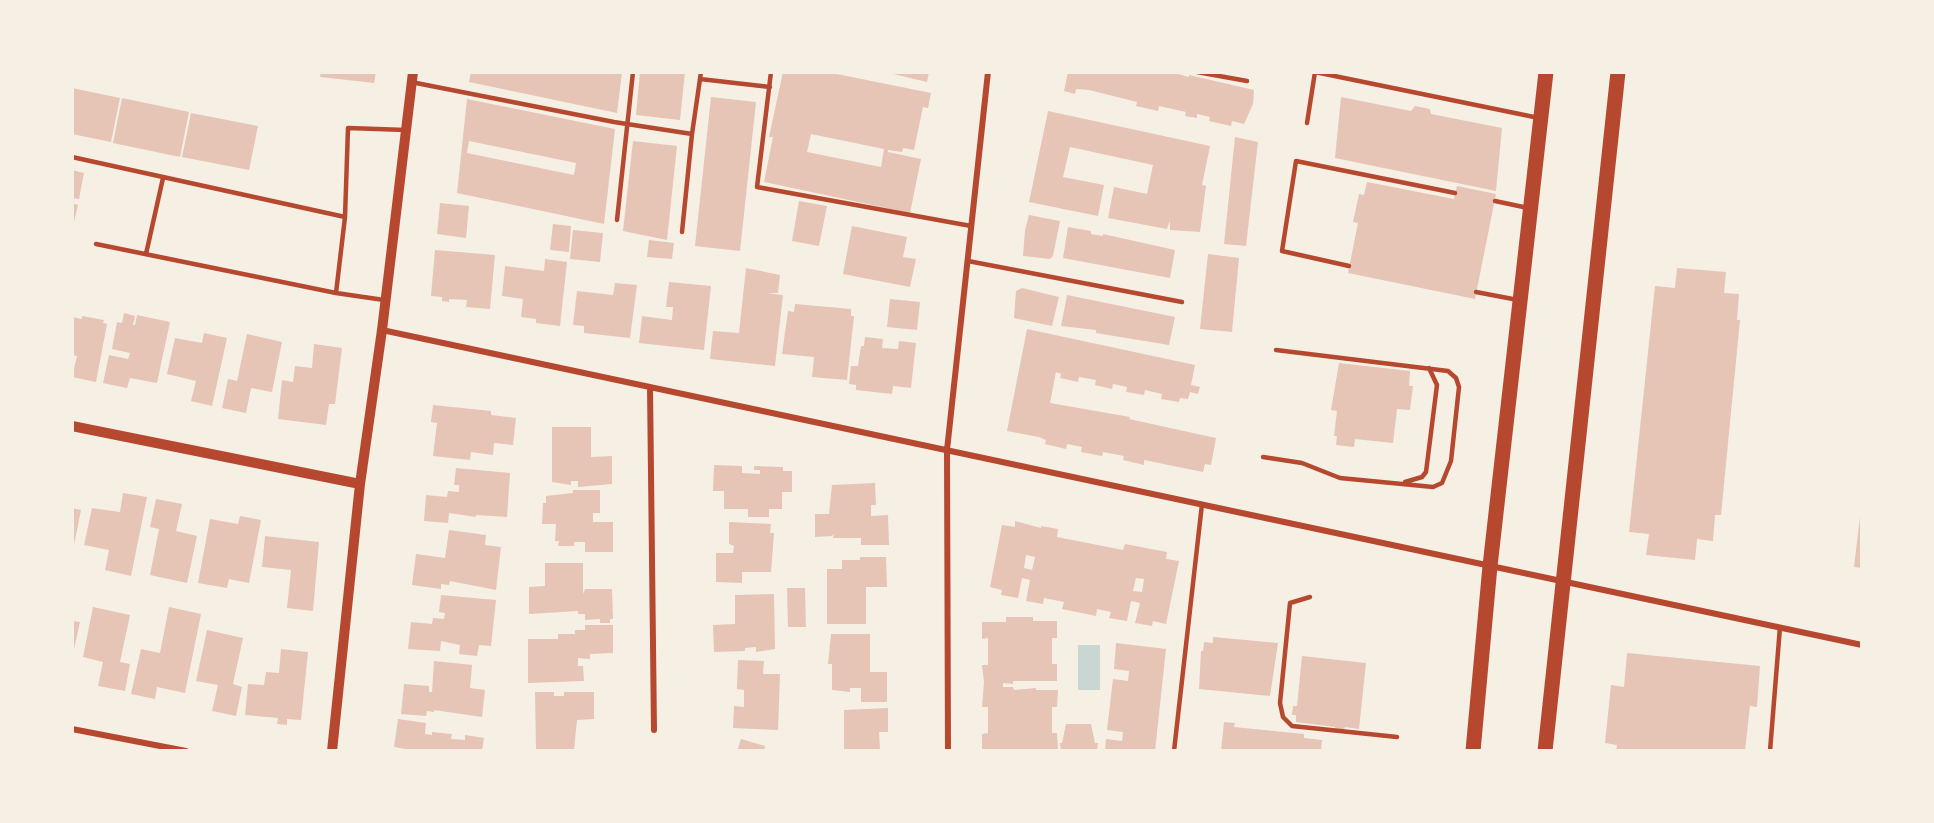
<!DOCTYPE html>
<style>
body{margin:0}
#map{position:relative;width:1934px;height:823px;overflow:hidden;background:#f6efe4;font-family:"Titillium Web",sans-serif}
canvas{display:block}
.frame{position:absolute;inset:0;border:74px solid #f6efe4;pointer-events:none}
</style>
<div id="map">
<canvas width="1934" height="823"></canvas>
<div class="frame"></div>
</div>
<script>
const c = document.querySelector('canvas').getContext('2d');
c.lineJoin = 'round';
function fill(path, color) { c.fillStyle = color; c.fill(path, 'evenodd'); }
function strokePath(path, color, width, dash) { c.strokeStyle = color; c.lineWidth = width; c.lineCap = dash ? 'butt' : 'round'; c.setLineDash(dash || []); c.stroke(path); }
const water = new Path2D(`
 M1078,645H1100V690H1078Z`);
const building = new Path2D(`
 M321,72H376L374,83L320,77Z
 M471,72H622L617,113L469,82Z
 M640,72H685L680,120L636,115Z
 M783,72H827L931,93L928,108L923,107L914,150L903,148L902,152L888,150V152L921,159L910,213L764,182L773,137H769ZM811,134L884,149L881,167L807,152Z
 M885,72H929L927,82Z
 M1068,72H1170L1189,77V75L1254,90L1253,104L1244,124L1232,121L1231,126L1209,121L1210,117L1197,114V118L1185,116L1186,112L1159,106L1158,111L1136,106L1137,102L1089,90L1076,89L1075,94L1064,91Z
 M72,88L120,98L111,142L72,134Z
 M711,97L756,102L740,251L695,246Z
 M1341,97L1411,111L1415,106L1430,109L1431,114L1502,128L1496,191L1335,158Z
 M122,98L189,112L180,157L113,143Z
 M467,99L615,129L604,224L457,193ZM469,141L576,163L574,175L467,153Z
 M1048,111L1210,146L1202,185L1206,186L1200,232L1170,230V221L1167,229L1108,218L1114,187L1147,194L1153,165L1070,147L1063,177L1104,185L1098,216L1029,202Z
 M191,113L258,126L249,170L182,157Z
 M1235,137L1258,142L1246,246L1224,244Z
 M633,141L677,146L667,240L623,231Z
 M72,170L84,173L79,199L72,198Z
 M1367,182L1454,199L1457,186L1496,194L1475,299L1348,273L1358,223L1353,222L1359,194L1364,195Z
 M799,201L827,206L819,246L792,241Z
 M72,203L78,205L73,226H72Z
 M440,203L469,206L466,238L437,234Z
 M1029,215L1060,221L1053,256L1050,259L1023,256L1025,230Z
 M553,224L571,226L569,252L550,250Z
 M852,226L907,237L903,257L916,259L910,287L843,274Z
 M1068,227L1091,231V234L1103,236V234L1175,250L1170,278L1063,258Z
 M573,230L603,233L600,262L570,259Z
 M649,240L674,243L672,259L647,257Z
 M435,250L495,255L490,309L466,307L467,300L449,299V302L442,301V297L431,296Z
 M1208,254L1239,258L1232,332L1200,329Z
 M545,259L567,262L560,326L536,323V319L521,317L523,299L502,296L505,266L544,271Z
 M746,268L780,275L778,293H767L783,295L775,366L710,359L713,331L739,333Z
 M1677,268L1726,272L1724,293L1739,294L1737,320H1740L1721,515H1715L1713,541L1697,539L1695,560L1646,555L1649,534L1629,532L1655,286L1675,288Z
 M669,282L711,286L704,350L639,343L642,316L672,320L673,307H666Z
 M615,283L637,285L630,338L584,333V326L573,325L577,291L613,295Z
 M1022,288L1059,297L1052,326L1014,318L1016,291Z
 M1067,295L1175,317L1169,345L1096,333V330L1061,326Z
 M890,299L920,302L917,330L887,327Z
 M795,304L851,309V316H854L847,380L812,377L814,357L782,354L788,311L794,312Z
 M124,313L135,316L133,325H135L137,315L170,322L157,383L130,378L127,388L103,383L109,355L128,359L130,353L112,349L117,322L122,323Z
 M82,316L104,320L103,323L107,324L96,382L72,377L77,356L72,355V317L82,319Z
 M1027,329L1195,365L1191,385L1200,387L1198,394L1190,392L1188,399L1180,398L1179,402L1161,399L1162,394L1145,390L1144,395L1126,392L1127,387L1113,384L1112,389L1095,385L1096,380L1079,377L1078,382L1060,378L1061,374L1056,372L1050,403L1130,417L1129,419L1216,438L1211,465L1205,464L1203,472L1144,460V465L1123,460L1124,456L1103,452L1102,456L1081,452L1082,447L1067,444L1066,449L1045,444L1046,440L1039,437L1007,431Z
 M204,333L227,338L212,406L191,401L196,381L167,374L175,338L202,343Z
 M247,334L282,342L272,392L251,388L246,413L222,408L228,379L237,381Z
 M865,337L883,339L882,348L898,349L899,341L916,343L911,388L893,386L892,394L856,390V385L849,384L851,366H858L861,346H864Z
 M314,344L342,348L335,404H329L326,425L278,419L282,380L293,382L295,366L312,368Z
 M1339,363L1410,371L1409,386H1413L1410,410L1397,409L1393,443L1355,439L1354,447L1336,445L1337,436H1334L1337,411L1331,410Z
 M433,405L491,411V415L516,418L513,445L494,443L493,455L471,452L470,460L433,456L437,423L431,422Z
 M552,427H591V457L612,456V484L578,487V481H571V485L552,482Z
 M714,465L742,466V473L760,474V470H754V466L783,467V471H792V492H782V509H769V517H748V509H724V491H713Z
 M456,468L510,473L507,517L476,515V517L449,513L448,523L424,521L426,495L447,497L448,491L459,492V485H454Z
 M875,483L876,505H871V516L888,515L889,545H861V538H833L834,534L832,536L815,537V514H829L832,485Z
 M573,490H600V513H593V522H613V552H585V542H574V546H558L559,541H555L556,524H542L543,503H546V496L573,493Z
 M123,493L147,497L131,576L105,570L109,550L84,545L92,508L120,512Z
 M156,499L182,504L176,531L197,536L187,583L150,575L159,529L150,527Z
 M72,508L81,510L73,550H72Z
 M1861,508H1862V568L1854,567Z
 M240,516L261,520L249,583L229,579L227,588L198,583L210,519L238,524Z
 M1015,521L1041,528V526L1058,529L1057,537L1123,550L1125,544L1167,552L1166,559L1179,561L1166,624L1153,621L1152,626L1135,623L1140,603L1131,601L1127,621L1109,618L1111,612L1097,609L1096,616L1062,609L1064,602L1044,598L1043,604L1026,601L1030,580L1022,578L1018,598L1001,595L1002,590L990,587L1002,525L1015,527ZM1026,555L1035,557L1032,570L1024,568ZM1136,578L1144,579L1142,592L1133,591Z
 M729,522L771,524L770,533H774L771,572H742V583L716,582V553H733L734,546L729,544Z
 M449,530L486,535L485,545L501,547L496,590L450,581L449,585L441,584V589L412,585L416,554L445,558Z
 M265,536L319,542L313,611L287,608L291,570L262,567Z
 M860,557H886L887,587H866V624H827V569H842V560H860Z
 M545,563H583V594L585,589H612L613,619H610V623H600V619L585,620V614H578V611L529,614V587L545,586Z
 M787,588H805L806,627H788Z
 M774,594L775,649L756,652V647L745,648V651L714,652L713,625L735,624V595Z
 M441,595L496,600L491,646L479,645L477,656L459,654L460,645L441,641L440,651L408,649L411,622L432,624L433,618L444,619L445,613L439,612Z
 M93,607L130,615L120,662L130,664L125,691L98,686L103,662L83,657Z
 M169,607L201,614L185,693L157,687L155,699L131,694L141,649L160,653Z
 M1006,617H1033V621H1057V638H1052V664H1057V681H1013V684L1003,683V687H1013L1014,690L1036,688V690H1058L1057,707H1052V733H1057L1058,750L982,751V734L988,733V707H982L984,682L982,665H988V638L982,639V622H1006Z
 M72,621L80,622L73,654H72Z
 M585,625H613V653L590,654V659L578,658V666H583L584,681L528,683V639H558V634H575V630H585Z
 M207,630L243,638L233,684L242,687L236,716L212,711L218,685L196,681Z
 M831,634H870V672H887V702H861V688H850V692L832,690V664H828Z
 M1213,637L1278,643L1270,696L1199,689L1201,651H1203L1204,642L1213,643Z
 M1116,643L1166,649L1155,751H1105L1106,739L1122,741L1123,732L1107,730L1113,679L1128,681L1129,671L1114,669Z
 M281,649L308,652L301,720L287,719V725L277,724L278,718L245,715L248,684L264,685L266,672L279,673Z
 M1627,653L1760,666L1757,707L1750,706L1745,751H1616L1617,745L1605,743L1611,685L1624,687Z
 M1302,656L1366,663L1359,729L1345,727L1344,730L1335,729V727L1296,722V715H1292L1293,706H1297Z
 M738,660L764,661L763,674H780L778,730L733,728L734,706L744,707V690L737,689Z
 M434,661L472,665L470,688L485,690L482,717L434,710V712L427,711L426,716L401,714L404,684L429,686V692H432Z
 M535,692H554V696H564V692H594V719L577,720L574,749H536Z
 M888,708V732H879L880,749L887,751H844V710Z
 M398,719L426,723L425,734L432,735V732L452,734L451,739L465,740V735L484,738L482,751H417L394,747Z
 M1224,722L1235,723L1234,727L1304,734V738L1322,740L1321,751H1221Z
 M1066,724H1091L1095,743H1098L1097,751H1061L1060,743H1062Z
 M741,739L765,746L764,751H737Z`);
const service = new Path2D(`
 M771,72L757,187L971,226
 M1197,72L1247,81
 M700,79L770,87
 M411,82L614,122L692,134L701,72
 M1307,123L1315,72L1539,118
 M72,157L345,217L348,128L406,130
 M1495,201L1528,208
 M345,217L336,293L384,300
 M617,220L633,72
 M682,232L692,134
 M96,244L336,293
 M146,254L163,178
 M968,261L1182,302
 M1349,266L1282,251L1296,161L1455,193
 M1476,292L1518,300
 M1263,457L1302,463L1340,478L1433,487L1442,483L1451,461L1459,387L1456,378L1448,371L1276,350
 M1405,482L1422,477L1426,472L1437,385L1429,368
 M1310,597L1290,603L1280,703L1283,717L1292,726L1397,737
 M1174,751L1202,504
 M1770,751L1780,627`);
const minor = new Path2D(`
 M382,330L1862,645
 M650,387L654,730
 M72,729L186,751
 M948,751L947,450L988,72`);
const tertiary = new Path2D(`
 M72,426L360,484
 M332,751L360,484L382,330L413,72`);
const primary = new Path2D(`
 M1473,751L1490,566L1546,72
 M1545,751L1618,72`);
fill(water, '#c9d6d2');
fill(building, '#e6c5b7');
strokePath(service, '#b5482f', 4.5);
strokePath(minor, '#b5482f', 6);
strokePath(tertiary, '#b5482f', 10);
strokePath(primary, '#b5482f', 15);
</script>
